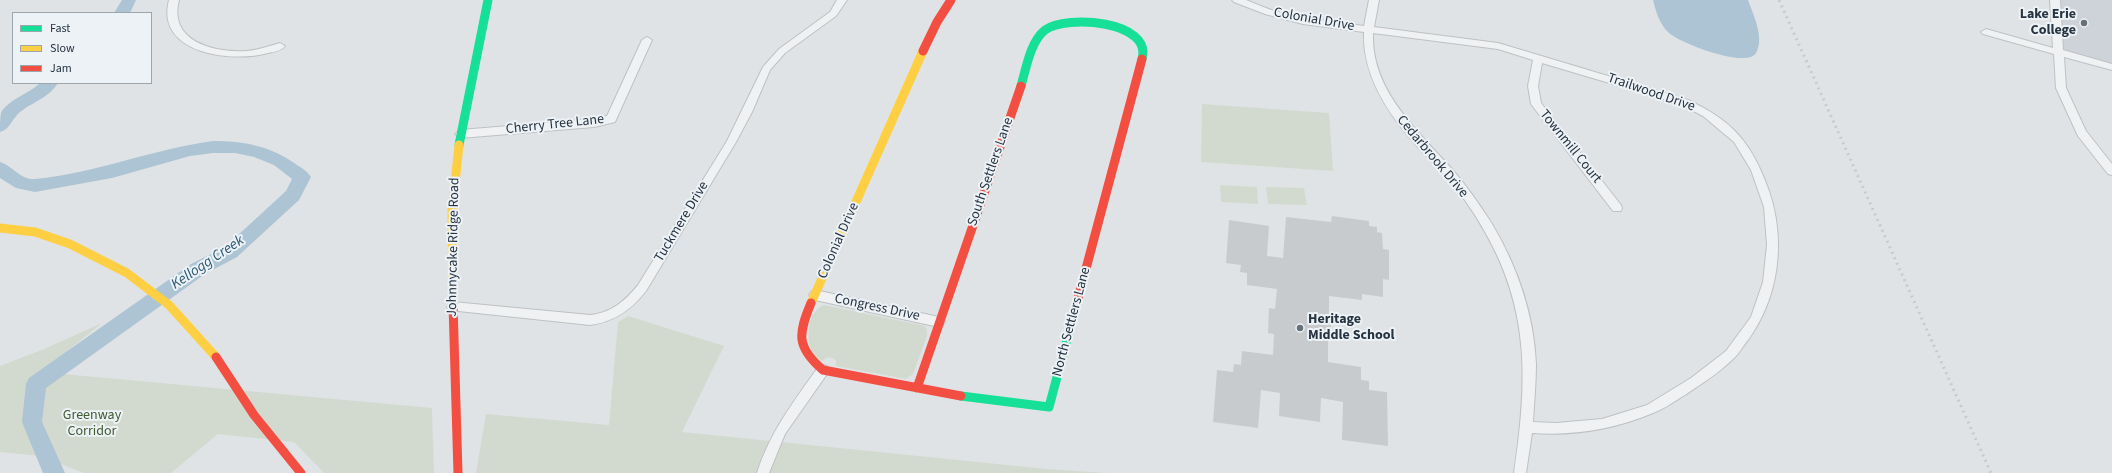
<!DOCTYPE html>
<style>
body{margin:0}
#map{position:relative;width:2112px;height:473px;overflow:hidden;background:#e0e3e5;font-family:"Source Sans 3",sans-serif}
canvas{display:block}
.legend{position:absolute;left:12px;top:12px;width:140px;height:72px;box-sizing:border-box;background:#edf2f6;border:1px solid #9da6ad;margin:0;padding:5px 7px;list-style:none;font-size:12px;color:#263340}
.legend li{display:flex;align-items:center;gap:8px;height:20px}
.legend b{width:20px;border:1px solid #9da6ad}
</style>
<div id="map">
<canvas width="2112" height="473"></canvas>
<ul class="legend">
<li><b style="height:5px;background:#16e098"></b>Fast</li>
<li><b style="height:5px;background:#ffcf43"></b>Slow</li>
<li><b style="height:5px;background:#f24e42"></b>Jam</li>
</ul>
</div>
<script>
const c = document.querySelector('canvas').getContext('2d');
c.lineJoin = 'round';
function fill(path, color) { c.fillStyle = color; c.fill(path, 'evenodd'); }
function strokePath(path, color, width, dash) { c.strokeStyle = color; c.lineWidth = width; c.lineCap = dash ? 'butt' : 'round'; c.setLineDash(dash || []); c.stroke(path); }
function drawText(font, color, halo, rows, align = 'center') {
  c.font = font + ' "Source Sans 3",sans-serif'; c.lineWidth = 4; c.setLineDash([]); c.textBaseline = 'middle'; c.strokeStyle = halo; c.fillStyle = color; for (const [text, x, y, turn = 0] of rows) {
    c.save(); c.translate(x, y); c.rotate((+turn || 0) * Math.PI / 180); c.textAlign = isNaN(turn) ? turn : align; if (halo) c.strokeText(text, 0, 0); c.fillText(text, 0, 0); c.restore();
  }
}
const built = new Path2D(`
 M2055,0H2112V67L2058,52Z`);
const green = new Path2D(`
 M1202,104L1329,113L1333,171L1201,162Z
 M1220,185L1257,187L1258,204L1221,202Z
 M1266,187L1304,188L1307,205L1268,204Z
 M824,305L925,326L927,330V336L913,374L906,379L836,366V361C831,356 827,357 822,361C818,358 812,353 811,349C805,335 809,310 824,305Z
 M628,316L724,346L682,432L1047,469L1107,473H476L486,414L609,425L618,322Z
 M102,323L42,372L432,408L434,473H324L294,442L218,434L171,473H84L40,456L0,452V366L44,349Z`);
const water = new Path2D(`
 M1653,0H1748C1753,14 1765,38 1756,53C1747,69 1680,43 1669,33C1659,24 1656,11 1653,0Z`);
const river = new Path2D(`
 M122,0H136L130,13H114Z
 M40,83H58C48,99 31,102 18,114C11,121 10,129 0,132C0,127 0,118 1,113C6,101 30,93 40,83Z
 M213,141C244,141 271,146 297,165C302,168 307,171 311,177L299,200L237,257L205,274L46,388L42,422L65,473H43L22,422L26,384L29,378L191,264L225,247L286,191L292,179L274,165L254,157L235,153H213L190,156L112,178L35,192L16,188L0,178V162C13,166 20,180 35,179C96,173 153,149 213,141Z`);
const building = new Path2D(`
 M1332,216L1369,221V226L1377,227V232L1382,233L1383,249L1389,250V280L1383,279V297L1362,294V300L1329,296V315L1330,323H1331V333H1330L1328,341V362L1361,367V380L1369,381V390L1387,392L1388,446L1342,440L1343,402L1321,398L1320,422L1279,416L1280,393L1261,390L1258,428L1213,422L1217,370L1233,372L1234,364L1241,365L1242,351L1273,355L1274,334L1268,333L1269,308L1275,309L1277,289L1247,285V273L1240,272L1241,265L1226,263L1229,220L1269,226L1267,256L1283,258L1286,217L1331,222Z`);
const street = new Path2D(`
 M169,0H179C168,42 215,53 247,51C259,50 269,46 280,43L285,46C281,51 274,52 268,53C232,63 155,54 169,0Z
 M837,0H847L836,16L785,53L770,70L752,112L736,142L646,291C631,310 614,322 590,325L449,310L447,307L449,304L453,302L590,315C611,313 625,301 638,285L727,141L763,67L779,49L830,12Z
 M1232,0H1246L1271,10L1303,18L1364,26L1369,0H1379L1374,27L1498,43L1688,100C1733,121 1752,143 1769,191C1786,241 1779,297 1748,340C1743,346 1739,354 1733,359C1719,373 1701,384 1685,395C1675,401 1664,409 1653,413C1615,429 1574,436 1532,433L1526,473H1514C1527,386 1531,312 1485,232C1474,212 1460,192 1445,175C1436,165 1425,155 1416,145C1388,114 1362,75 1364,32L1303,24L1265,14L1234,2ZM1373,33L1498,49L1533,60L1528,86L1531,104L1613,211H1621L1622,208L1621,205L1541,103L1538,86L1542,63L1680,104L1703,116L1734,142L1751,170L1764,207L1767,245L1763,282L1751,317L1726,351L1691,378L1647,405L1602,419L1556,423L1533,422C1534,403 1536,384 1536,364C1534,315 1517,266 1492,224C1480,205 1466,185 1451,168C1416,129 1371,90 1373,33Z
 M2050,0H2060L2063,50L2112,64V70L2064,57L2066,88L2086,131L2112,164V175L2108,174L2078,136L2056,88L2054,54L1983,34L1981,32L1986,29L2053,48Z
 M647,37L652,40L615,122L594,127L460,138L455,134L460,130L594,119L607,116L642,40Z
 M815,290L939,317L943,319L945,322L943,325L939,327L815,300L811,298L809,295L811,292Z
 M823,365L827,366L829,370L827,374L785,434L769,473H757C770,432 794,401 819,366Z`);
const fast = new Path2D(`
 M1021,86C1026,69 1030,42 1045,30C1066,14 1153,21 1142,59
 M459,145L488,0
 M961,396L1049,407L1076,306`);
const slow = new Path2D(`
 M0,228L35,232L70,244L127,273L169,305L216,357
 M811,303L923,51
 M453,304L452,211L459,145`);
const jam = new Path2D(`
 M923,51L937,22L951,0
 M811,303C798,334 796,347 823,370L961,396
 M453,304L458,473
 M1076,306L1142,59
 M216,357L254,415L301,473
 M917,388L1021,86`);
const rail = new Path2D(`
 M1779,0L1991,473`);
const markers = [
 [2084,23,4,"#67717a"],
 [1300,328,4,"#67717a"]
];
const poiNames = [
 ["Lake Erie",2076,15],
 ["College",2076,31],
 ["Heritage",1308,320,"left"],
 ["Middle School",1308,336,"left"]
];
const streetNames = [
 ["Colonial Drive",1314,20,10],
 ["Trailwood Drive",1651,93,19],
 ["Cherry Tree Lane",555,125,-6],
 ["Townmill Court",1570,147,51],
 ["Cedarbrook Drive",1432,157,50],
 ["South Settlers Lane",991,172,-71],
 ["Tuckmere Drive",682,222,-59],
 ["Colonial Drive",839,241,-66],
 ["Johnnycake Ridge Road",454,247,-89],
 ["Congress Drive",877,308,12],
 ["North Settlers Lane",1072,322,-75]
];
const parkNames = [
 ["Greenway",92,416],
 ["Corridor",92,432]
];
const waterNames = [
 ["Kellogg Creek",208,263,-34]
];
fill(built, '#cdd3d9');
fill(green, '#d2dad0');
fill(water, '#acc4d3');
fill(river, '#acc4d3');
fill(building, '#c8cbcd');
strokePath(street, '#bec1c3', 2);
fill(street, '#eff1f2');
strokePath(fast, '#16e098', 9);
strokePath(slow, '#ffcf43', 9);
strokePath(jam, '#f24e42', 9);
strokePath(rail, '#c8cbcd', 3, [2, 4]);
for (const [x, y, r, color] of markers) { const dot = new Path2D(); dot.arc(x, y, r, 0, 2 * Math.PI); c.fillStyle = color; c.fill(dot); strokePath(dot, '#edf2f6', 1.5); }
drawText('bold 14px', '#263340', '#edf2f6', poiNames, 'right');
drawText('14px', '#263340', '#edf2f6', streetNames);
drawText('14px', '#405c32', '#edf2f6', parkNames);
drawText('italic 15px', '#2d5976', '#edf2f6', waterNames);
</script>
